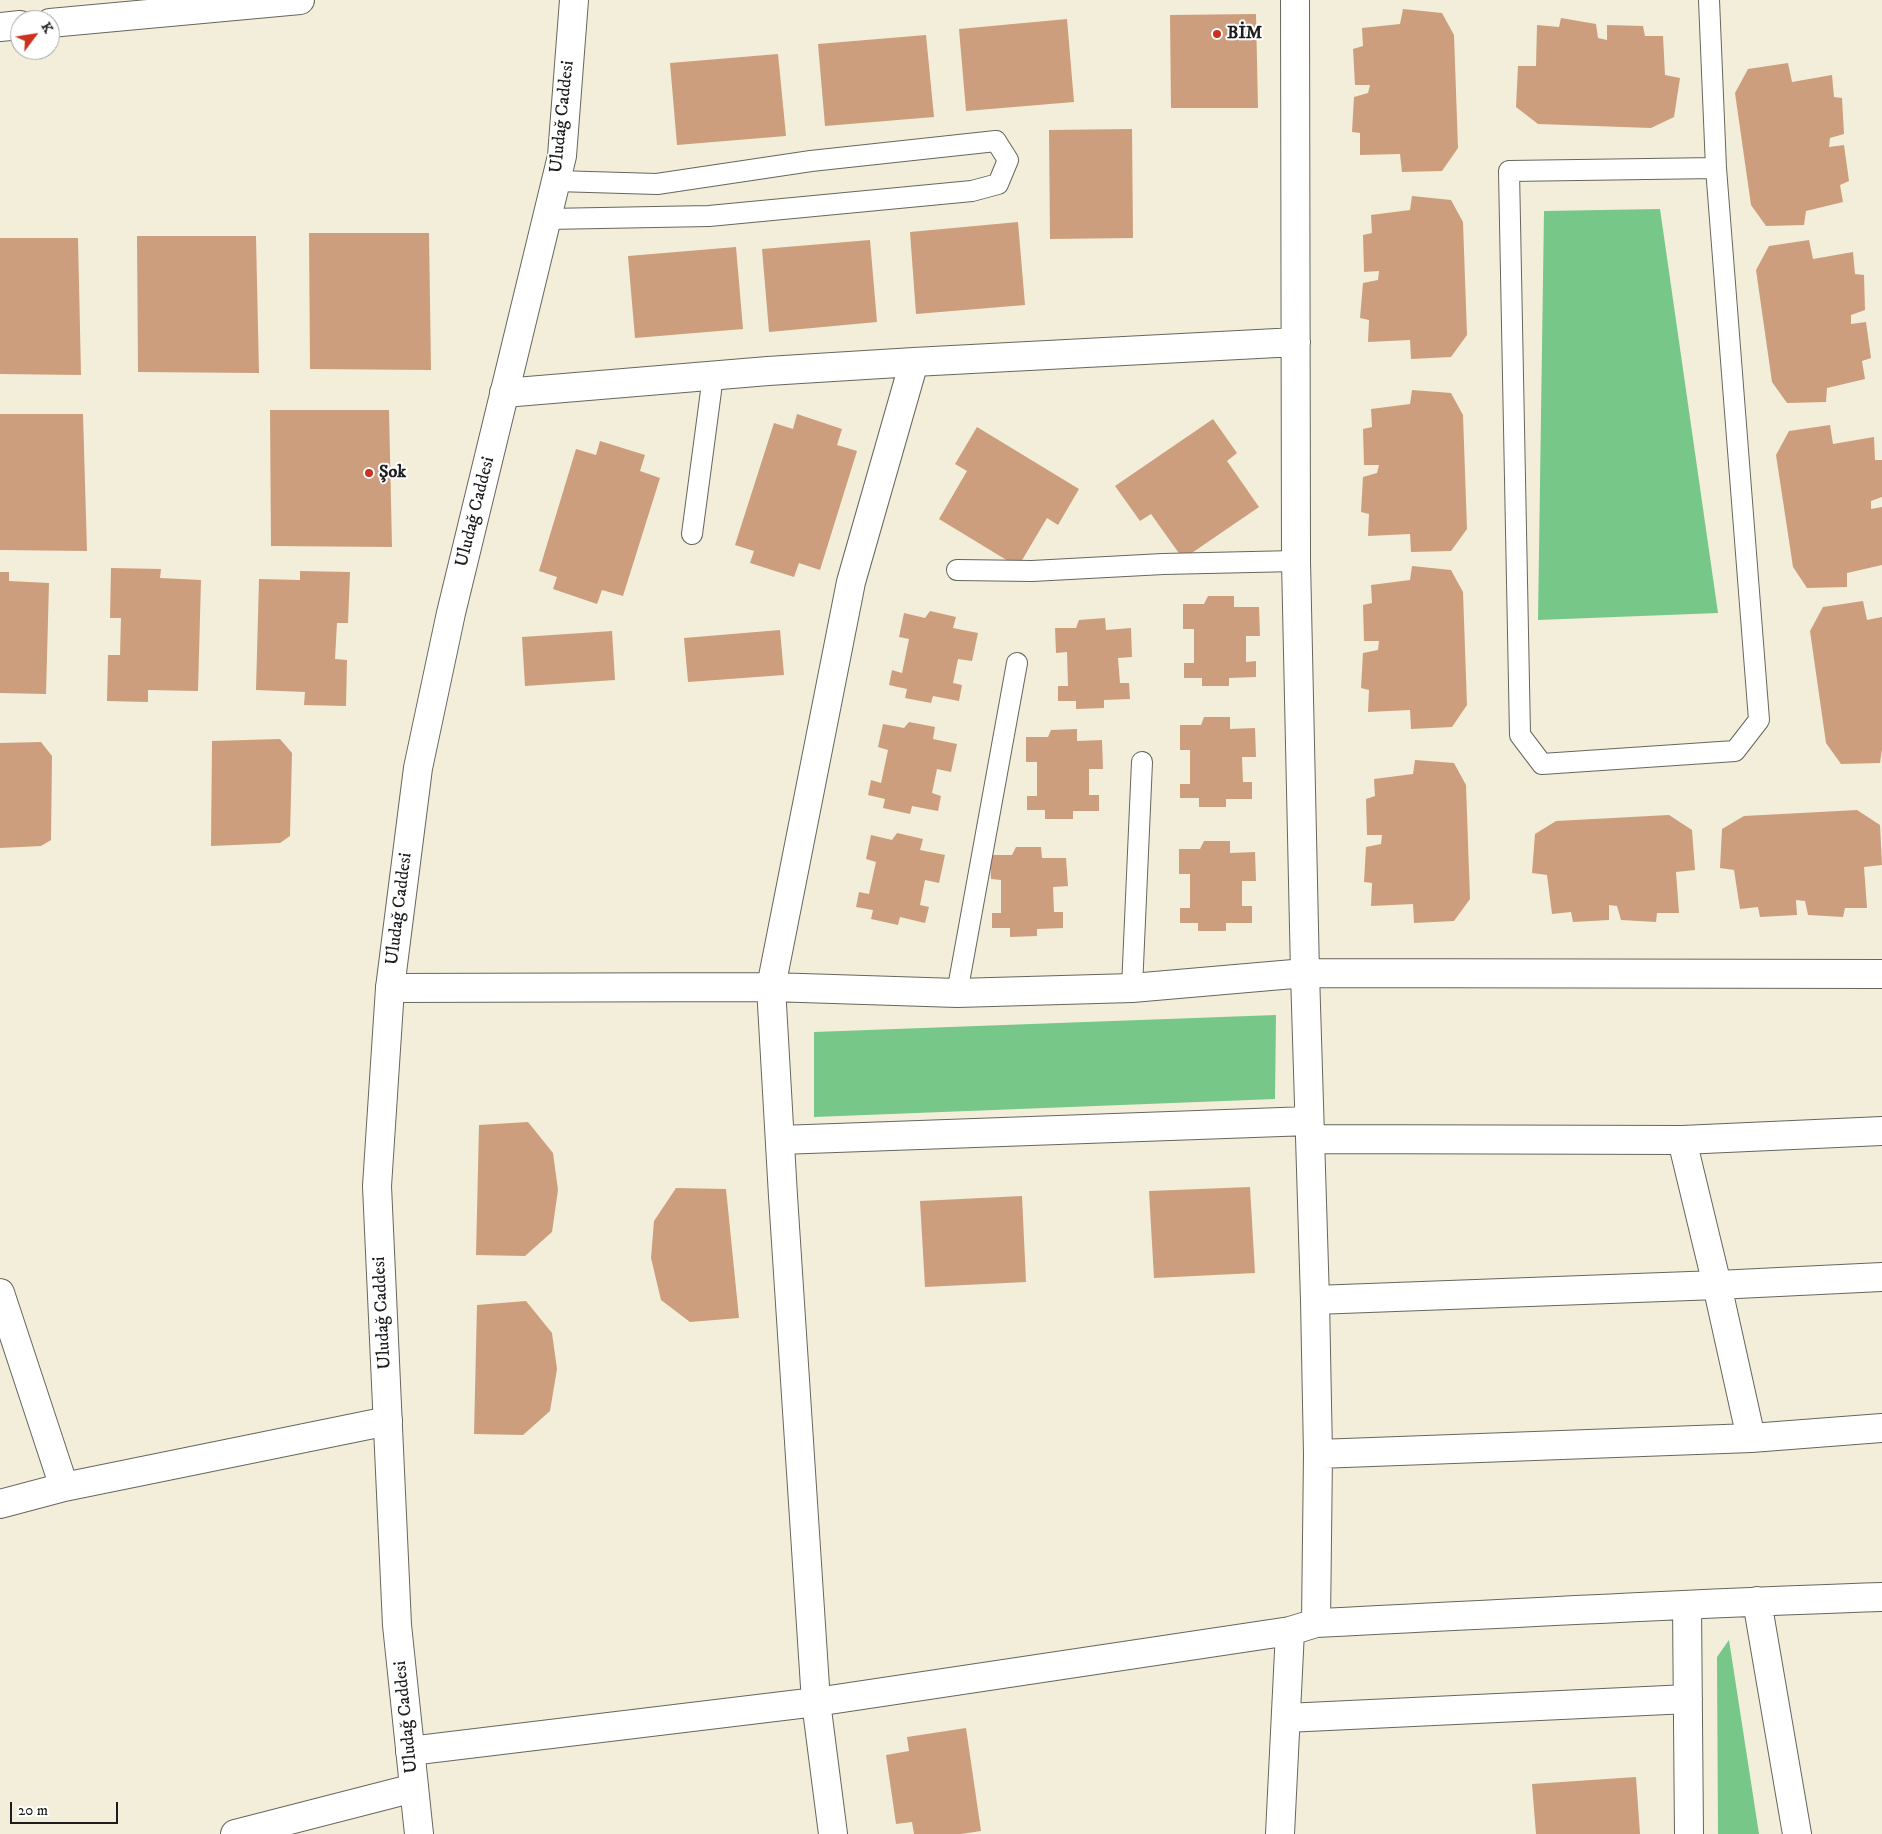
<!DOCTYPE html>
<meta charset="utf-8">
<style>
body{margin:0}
#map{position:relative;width:1882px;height:1834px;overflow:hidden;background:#f3eeda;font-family:"IM FELL DW Pica",serif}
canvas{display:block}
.north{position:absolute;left:10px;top:10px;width:50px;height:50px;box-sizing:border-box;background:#fff;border:1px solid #a4a4a4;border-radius:50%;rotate:59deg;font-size:14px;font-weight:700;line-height:20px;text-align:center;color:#1c1c1c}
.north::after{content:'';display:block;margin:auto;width:18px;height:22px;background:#c8321e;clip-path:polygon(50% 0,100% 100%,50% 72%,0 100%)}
.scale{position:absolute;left:10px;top:1802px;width:108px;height:22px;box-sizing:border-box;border:2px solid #1c1c1c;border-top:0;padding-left:6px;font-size:15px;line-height:18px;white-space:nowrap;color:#1c1c1c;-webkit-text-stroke:4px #fff;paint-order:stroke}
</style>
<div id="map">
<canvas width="1882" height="1834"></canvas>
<div class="north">K</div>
<div class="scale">20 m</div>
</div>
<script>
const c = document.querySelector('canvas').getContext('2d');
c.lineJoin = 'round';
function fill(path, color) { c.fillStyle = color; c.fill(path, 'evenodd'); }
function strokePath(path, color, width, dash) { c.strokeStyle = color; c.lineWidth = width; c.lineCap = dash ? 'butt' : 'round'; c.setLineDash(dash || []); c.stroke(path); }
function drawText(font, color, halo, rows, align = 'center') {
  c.font = font + ' "IM FELL DW Pica",serif'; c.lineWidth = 4; c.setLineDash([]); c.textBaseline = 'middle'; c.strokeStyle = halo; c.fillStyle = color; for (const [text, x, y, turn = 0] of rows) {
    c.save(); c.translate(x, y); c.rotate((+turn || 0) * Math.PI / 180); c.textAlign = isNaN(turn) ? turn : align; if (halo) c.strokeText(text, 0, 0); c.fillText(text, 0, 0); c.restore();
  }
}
const green = new Path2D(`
 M1660,209L1718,613L1538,620L1544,211Z
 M1276,1015L1275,1099L814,1117V1032Z
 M1729,1640L1759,1834H1718L1717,1657Z`);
const building = new Path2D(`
 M1403,9L1442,13L1454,35L1458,148L1442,171L1402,172L1400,154L1360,155V133L1352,132L1354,97L1368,93L1370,85H1355L1353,49L1363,46L1362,28L1400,24Z
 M1256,14L1258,108H1171L1170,15Z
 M1561,18L1596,24L1598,38L1607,40V25L1643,26L1645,36H1663L1665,75L1680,78L1674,117L1651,128L1538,124L1516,107L1518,66H1536L1537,25L1559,27Z
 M1067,19L1074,102L966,111L959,29Z
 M926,35L934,117L825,126L818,44Z
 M778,54L786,136L677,145L670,63Z
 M1788,63L1792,82L1832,75L1834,97L1842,98L1844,134L1830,138L1829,147L1844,145L1849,181L1840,185L1843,202L1806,211L1804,225L1766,226L1751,205L1735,93L1748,69Z
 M1132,129L1133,238L1050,239L1049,130Z
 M1412,196L1451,200L1463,222L1467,335L1451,357L1411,359L1410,340L1368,342L1369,320L1360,318L1363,283L1378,280L1379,271L1364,272L1363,235L1372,233L1371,215L1410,210Z
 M1018,222L1025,305L916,314L910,232Z
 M309,233H429L431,370L310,369Z
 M137,236H256L259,373L138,372Z
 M0,238H78L81,375L0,374Z
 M870,240L877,322L769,332L762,249Z
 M1809,240L1813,259L1853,252L1855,274L1864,275L1865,310L1851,315V324L1866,322L1871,358L1862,361L1865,379L1827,388L1826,402L1787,403L1772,382L1756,270L1769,246Z
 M736,247L743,329L635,338L628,256Z
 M1412,390L1451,393L1463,415L1467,529L1451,551L1411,552L1410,534L1368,536L1369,514L1361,512L1363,477L1377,473L1379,465H1364L1363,429L1372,427L1371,409L1410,404Z
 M270,410H389L392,547L271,546Z
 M0,414H83L87,551L0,550Z
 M797,414L842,429L837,445L857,451L820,570L799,563L794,577L750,563L754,551L735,545L774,423L793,429Z
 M1213,419L1237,453L1227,461L1259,507L1183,559L1151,514L1140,521L1115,486Z
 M1830,425L1833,444L1874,437L1875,460H1882V497L1871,501V509L1882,507V565L1847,573V587L1807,588L1793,567L1776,455L1789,431Z
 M977,427L1079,489L1058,525L1047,518L1018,567L939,519L967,471L955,464Z
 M600,441L645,455L640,471L660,478L623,596L602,590L597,604L553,589L557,577L539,571L576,449L596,455Z
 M1412,566L1451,570L1463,592L1467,705L1452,727L1411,729L1410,710L1368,712L1369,690L1361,688L1363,653L1378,650L1379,641H1364L1363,605L1372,603L1371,585L1410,580Z
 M111,568L161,569L160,578L201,580L198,691L148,690V702L107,701L108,655H120L121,618H110Z
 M300,571L350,572L348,623H337L335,659L347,660L346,706L304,705L305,692L256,690L259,579L300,580Z
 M0,572H9V581L49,583L46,694L0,693Z
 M1208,596H1234V607H1259L1260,636H1246V662L1256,661V677L1229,678V686H1202V678H1184V663H1194V629H1183V604H1204Z
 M1863,601L1867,620L1882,617V749L1880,763L1841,764L1826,743L1810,631L1823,607Z
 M930,611L956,617L953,628L978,633L972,661L958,659L953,683L962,685L959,701L933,696L931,703L905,698L907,689L889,685L892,670L902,673L909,639L899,637L904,613L925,618Z
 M1105,618L1106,630L1131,628L1132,657L1118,658L1120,683H1129L1130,699L1104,700V708L1076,709V701H1058V686H1068L1067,652L1056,653L1055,628H1076L1079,620Z
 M780,630L784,675L688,682L684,638Z
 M612,631L615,680L525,686L522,637Z
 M1204,717H1230V729L1255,728L1256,757H1242L1243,782H1252V799H1226V807H1199V798H1180V784H1190V750H1180V725H1201Z
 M909,722L935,727L933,739L957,744L951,772L937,769L932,793L941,796L938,811L912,806L910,814L883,808L885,799L868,795L871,780L881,783L888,750L878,747L883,724L904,728Z
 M1077,729V741L1102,740L1103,769H1089V795H1099V811H1073V819H1045V810H1027V796H1037V762H1026V737H1048L1051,730Z
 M280,739L292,753L290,836L280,843L211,846L212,741Z
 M41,742L52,756L51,840L41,846L0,848V743Z
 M1415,760L1454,763L1466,785L1470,899L1454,921L1414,923L1413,904L1371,906L1372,883L1364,882L1366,847L1381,844L1382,835H1367L1366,799L1375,796L1374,779L1413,774Z
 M1857,810L1880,825L1882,865L1864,867L1867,908H1845L1843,917L1808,915L1805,901L1796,900L1797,915L1760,917L1758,907L1740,909L1734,870L1720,868L1722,829L1744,816Z
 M1669,815L1692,830L1695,870L1676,872L1679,913H1657L1656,922L1621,920L1617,906L1609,905V920L1573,922L1571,912L1552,914L1547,875L1532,873L1535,834L1556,821Z
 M897,833L923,839L920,850L945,855L939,883L925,880L920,905L929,907L925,923L900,917L898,925L871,919L873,910L856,907L859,892L869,894L876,862L866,859L871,835L892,840Z
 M1204,841H1230V853L1255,852L1256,881H1242V906H1252V923H1226V931H1198V923H1180V908H1190V874H1179V849H1200Z
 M1016,847H1041L1042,858H1066L1068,886L1053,887L1054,912H1063V928L1037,929V936L1010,937V928H992V913H1001V880L991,879L990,855H1012Z
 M528,1122L553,1153L558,1190L552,1232L525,1256L476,1255L479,1125Z
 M1250,1187L1255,1273L1154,1278L1149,1191Z
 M676,1188L726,1189L739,1318L690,1322L661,1300L651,1258L654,1221Z
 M1022,1196L1026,1282L925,1287L920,1201Z
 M526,1301L552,1333L557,1369L550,1411L523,1435L474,1434L477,1305Z
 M966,1728L981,1831L961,1834H914L912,1822L896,1824L886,1755L909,1751L907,1737Z
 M1636,1777L1640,1834H1536L1532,1784Z`);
const lane = new Path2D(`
 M1709,0L1716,168L1759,720L1735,751L1542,764L1520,735L1509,171L1716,168
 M547,219L709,216L972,191L998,184L1008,160L996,141L811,161L657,184L556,181
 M692,534L713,376
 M957,570L1032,571L1163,564L1296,561
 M1132,988L1142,762
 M957,993L1017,663`);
const street = new Path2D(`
 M1295,0L1296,561L1305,973L1315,1300L1318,1454L1316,1623
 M504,393L768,371L914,362L1296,342
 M390,988L771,987L957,993L1132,988L1305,973L1882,974
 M1310,1139L1682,1140L1882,1131
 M780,1140L1309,1121
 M1682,1140L1717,1285L1751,1438
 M0,1293L64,1487
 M1315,1300L1717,1285L1882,1277
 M1318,1454L1751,1438L1882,1428
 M0,1504L64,1487L388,1421
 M1757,1601L1797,1834
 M1687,1606L1689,1834
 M1286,1718L1688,1699
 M410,1751L816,1702L1290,1631L1316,1623C1505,1614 1693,1603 1882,1597
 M235,1834L414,1788
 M833,1834L816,1702L783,1196L771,987L851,582L914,362
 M1280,1834L1290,1631`);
const secondary = new Path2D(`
 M50,23L300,0
 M0,27L20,25
 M419,1834L397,1625L377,1186L390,988L418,768L451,613L562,156L574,0`);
const markers = [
 [1217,34,5,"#c8321e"],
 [369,473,5,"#c8321e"]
];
const poiNames = [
 ["BİM",1227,34],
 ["Şok",379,473]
];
const streetNames = [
 ["Uludağ Caddesi",563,117,-84],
 ["Uludağ Caddesi",476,512,-76],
 ["Uludağ Caddesi",400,909,-83],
 ["Uludağ Caddesi",383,1313,-93],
 ["Uludağ Caddesi",407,1717,-96]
];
fill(green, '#76c788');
fill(building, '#cc9e7d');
strokePath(lane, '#67665e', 22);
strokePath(street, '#67665e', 30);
strokePath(secondary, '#67665e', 30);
strokePath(lane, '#fff', 20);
strokePath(street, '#fff', 28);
strokePath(secondary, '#fff', 28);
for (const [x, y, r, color] of markers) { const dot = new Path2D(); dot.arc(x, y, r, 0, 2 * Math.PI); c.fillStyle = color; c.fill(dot); strokePath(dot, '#fff', 2); }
drawText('bold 18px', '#1c1c1c', '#fff', poiNames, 'left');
drawText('18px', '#1c1c1c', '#fff', streetNames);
</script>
